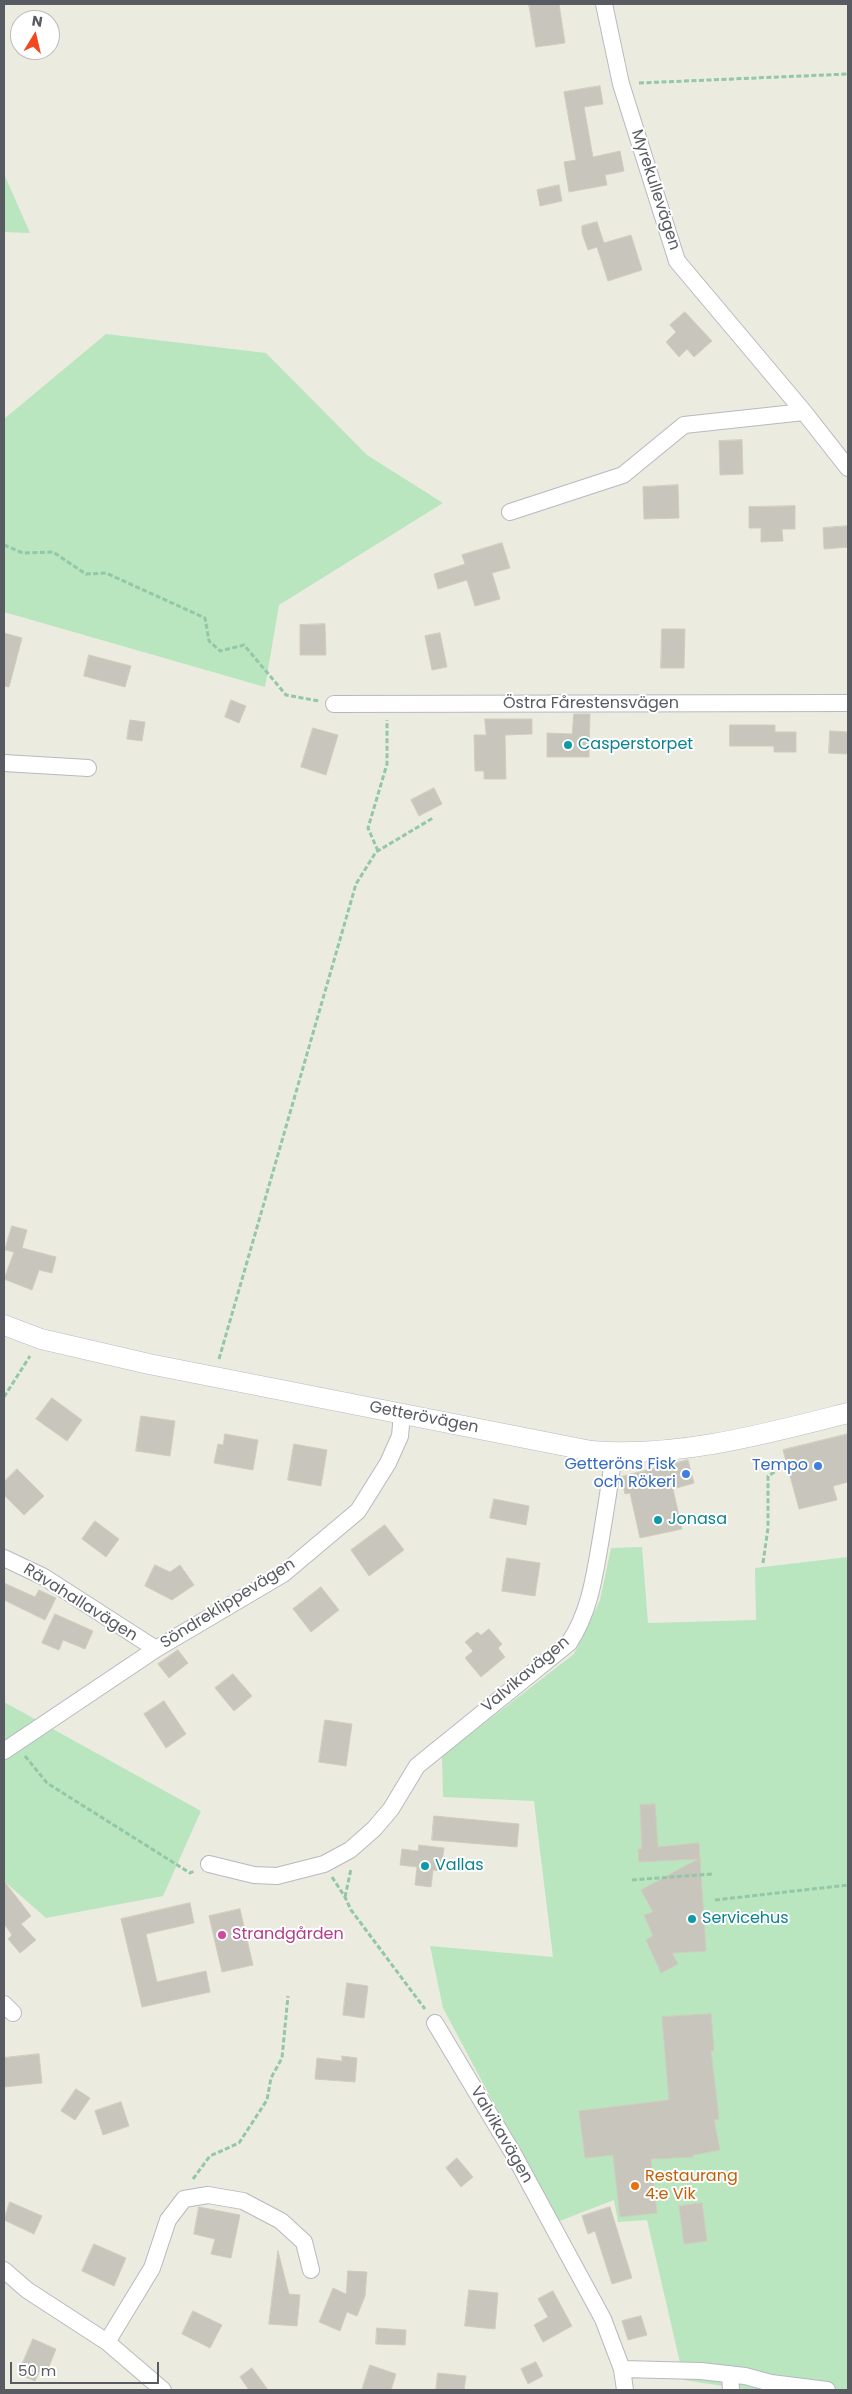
<!DOCTYPE html>
<meta charset="utf-8">
<style>
body{margin:0}
#map{position:relative;width:852px;height:2394px;overflow:hidden;background:#ecebdf;font-family:Poppins,sans-serif}
canvas{display:block}
.frame{position:absolute;inset:0;border:5px solid #585b61;pointer-events:none}
.north{position:absolute;left:10px;top:10px;width:50px;height:50px;box-sizing:border-box;background:#fff;border:1px solid #bcbdc0;border-radius:50%;rotate:9deg;font-size:14px;font-weight:700;line-height:20px;text-align:center;color:#585b61}
.north::after{content:'';display:block;margin:auto;width:18px;height:22px;background:#f3481f;clip-path:polygon(50% 0,100% 100%,50% 72%,0 100%)}
.scale{position:absolute;left:10px;top:2362px;width:149px;height:22px;box-sizing:border-box;border:2px solid #585b61;border-top:0;padding-left:6px;font-size:15px;line-height:18px;white-space:nowrap;color:#585b61;-webkit-text-stroke:4px #fff;paint-order:stroke}
</style>
<div id="map">
<canvas width="852" height="2394"></canvas>
<div class="frame"></div>
<div class="north">N</div>
<div class="scale">50 m</div>
</div>
<script>
const c = document.querySelector('canvas').getContext('2d');
c.lineJoin = 'round';
function fill(path, color) { c.fillStyle = color; c.fill(path, 'evenodd'); }
function strokePath(path, color, width, dash) { c.strokeStyle = color; c.lineWidth = width; c.lineCap = dash ? 'butt' : 'round'; c.setLineDash(dash || []); c.stroke(path); }
function drawText(font, color, halo, rows, align = 'center') {
  c.font = font + ' Poppins,sans-serif'; c.lineWidth = 4; c.setLineDash([]); c.textBaseline = 'middle'; c.strokeStyle = halo; c.fillStyle = color; for (const [text, x, y, turn = 0] of rows) {
    c.save(); c.translate(x, y); c.rotate((+turn || 0) * Math.PI / 180); c.textAlign = isNaN(turn) ? turn : align; if (halo) c.strokeText(text, 0, 0); c.fillText(text, 0, 0); c.restore();
  }
}
const green = new Path2D(`
 M4,174L30,233L4,232Z
 M106,334L266,353L367,455L443,503L279,605L265,687L4,612V419Z
 M642,1547L648,1623L756,1620L755,1568L848,1557V2390H750L684,2380L647,2220L618,2222L614,2200L557,2222L443,2008L430,1946L553,1957L534,1801L443,1797L442,1756L574,1654L600,1600L611,1548Z
 M4,1702L201,1811L163,1896L46,1918L4,1881Z`);
const building = new Path2D(`
 M529,4H559L565,43L536,47Z
 M600,86L603,104L584,107L593,157L620,151L624,171L605,175L607,185L569,192L564,162L576,160L564,92Z
 M559,185L562,201L540,206L537,190Z
 M597,222L604,243L631,235L642,270L608,281L597,247L588,250L582,233V226Z
 M685,312L712,341L694,357L687,349L679,357L666,342L676,332L670,325Z
 M742,440L743,474L720,475L719,441Z
 M678,485L679,518L644,519L643,487Z
 M795,506V529H782L783,541L761,542V528H749V507Z
 M848,526V547L824,549L823,528Z
 M502,543L510,568L492,573L500,599L475,606L467,580L438,589L434,574L465,564L462,555Z
 M325,624L326,655H300V625Z
 M662,629H685L684,668H661Z
 M4,633L22,638L9,687L4,686Z
 M440,633L447,667L432,670L425,636Z
 M89,655L131,666L125,687L84,676Z
 M231,700L246,706L239,723L225,717Z
 M574,714H590L589,757H547V733L572,734Z
 M485,719H532V734L505,735L506,779H484V771H475L474,735H486Z
 M130,720L145,722L142,741L127,739Z
 M730,725H775V732H796V752H774V746H730Z
 M313,728L338,735L326,775L301,767Z
 M830,731L848,732V754L829,753Z
 M434,788L442,804L419,816L411,800Z
 M12,1226L27,1230L22,1248L56,1257L52,1273L39,1270L32,1290L4,1279L14,1252L5,1250Z
 M52,1398L82,1420L67,1441L36,1419Z
 M141,1416L175,1421L170,1456L136,1451Z
 M225,1434L258,1440L253,1470L214,1463L218,1444L223,1445Z
 M848,1434V1482L833,1486L837,1500L799,1509L783,1450Z
 M294,1444L327,1450L321,1486L288,1480Z
 M688,1460L694,1483L673,1489L682,1529L640,1538L630,1493L625,1494L621,1477Z
 M17,1469L44,1496L24,1515L4,1495V1482Z
 M494,1499L529,1506L526,1525L490,1518Z
 M95,1521L119,1539L106,1557L82,1539Z
 M385,1525L404,1550L369,1576L351,1550Z
 M507,1558L540,1563L535,1596L502,1591Z
 M155,1565L170,1572L180,1565L194,1585L172,1600L145,1586Z
 M4,1583L35,1597L39,1590L56,1598L45,1620L4,1600Z
 M321,1587L339,1610L311,1632L293,1609Z
 M55,1614L93,1631L85,1649L63,1640L59,1650L42,1643Z
 M489,1629L502,1644L498,1648L505,1657L481,1677L465,1658L473,1651L465,1642L477,1632L481,1635Z
 M178,1650L188,1663L169,1678L158,1664Z
 M233,1674L252,1696L234,1711L215,1688Z
 M164,1701L186,1734L166,1748L144,1714Z
 M325,1720L352,1724L346,1766L319,1762Z
 M655,1804L658,1847L699,1843L706,1951L672,1953L678,1964L661,1973L646,1940L653,1936L644,1915L653,1912L641,1890L698,1859L639,1862L638,1849H642L640,1805Z
 M434,1816L519,1824L517,1847L432,1840Z
 M419,1845L444,1848L441,1871L433,1870L431,1887L415,1885L417,1867L400,1865L402,1849L418,1851Z
 M4,1881L31,1916L21,1924L36,1940L20,1953L8,1939L12,1935L4,1924Z
 M190,1903L194,1923L146,1934L157,1982L206,1971L210,1992L142,2007L121,1919Z
 M240,1909L253,1965L222,1972L209,1916Z
 M347,1983L368,1986L364,2018L343,2015Z
 M711,2014L714,2051H711L719,2119L714,2120L720,2150L693,2155V2157L651,2159L657,2213L620,2217L613,2155L585,2158L579,2111L669,2100L662,2017Z
 M39,2054L42,2083L4,2087V2058Z
 M342,2056L357,2058L355,2082L315,2079L317,2058L342,2061Z
 M76,2089L90,2098L75,2120L61,2111Z
 M121,2102L129,2126L103,2135L95,2111Z
 M457,2158L473,2177L461,2187L446,2168Z
 M10,2202L42,2216L34,2234L4,2220Z
 M702,2203L707,2241L684,2244L679,2206Z
 M199,2207L240,2215L231,2258L211,2254L215,2239L194,2234Z
 M610,2207L632,2278L612,2284L595,2231L588,2234L582,2216Z
 M94,2244L126,2258L114,2286L82,2271Z
 M278,2251L289,2294L300,2295L297,2326L269,2324Z
 M348,2271L367,2272L365,2296L357,2316L347,2312L340,2331L319,2322L333,2288L346,2294Z
 M469,2290L498,2293L495,2329L465,2326Z
 M553,2291L572,2326L543,2342L534,2325L548,2317L538,2299Z
 M193,2311L222,2325L210,2348L182,2334Z
 M641,2316L647,2335L628,2340L622,2321Z
 M377,2328L406,2330L405,2345L376,2344Z
 M33,2339L56,2349L48,2369L42,2366L35,2381L18,2374Z
 M536,2362L543,2376L528,2384L521,2369Z
 M370,2365L396,2374L391,2390H362Z
 M252,2368L268,2390H249L240,2377Z
 M438,2373L466,2376L464,2390H436Z`);
const path = new Path2D(`
 M639,83L848,74
 M4,545L23,553L53,552L86,574L106,573L205,618L209,641L220,651L244,645L286,695L319,701
 M378,851L368,828L387,764V720
 M219,1359L356,884L376,852L433,818
 M4,1397L30,1356
 M763,1563L768,1528V1476L778,1470
 M25,1756L47,1783L190,1873L194,1871
 M332,1877L345,1897L351,1910L425,2009
 M632,1880L712,1874
 M345,1897L351,1869
 M715,1900L848,1885
 M193,2179L210,2156L239,2143L267,2100L271,2078L282,2058L288,1996`);
const minor = new Path2D(`
 M604,4L621,84L677,261L804,412L848,468
 M510,512L623,475L684,425L804,412
 M334,704L848,703
 M4,763L88,768
 M4,1558L44,1577L156,1649
 M4,1751L156,1649L283,1574L358,1511L388,1463L400,1436L402,1414
 M209,1864L254,1875L277,1876L324,1864L350,1850L374,1829L391,1809L417,1766L569,1643C589,1613 594,1579 600,1544C605,1514 610,1484 614,1453
 M4,2004L13,2013
 M435,2023L514,2155L603,2319L622,2369L625,2390
 M4,2270L27,2290L107,2342L163,2390
 M107,2342L152,2268L168,2220L184,2199L208,2195L243,2201L281,2221L304,2242L311,2270
 M622,2369L701,2371L745,2376L771,2383L827,2390
 M730,2374L731,2390`);
const tertiary = new Path2D(`
 M4,1325L41,1339L149,1364L591,1451C678,1458 765,1434 848,1413`);
const markers = [
 [568,745,5,"#0f9aa8"],
 [818,1466,5,"#3f7fe0"],
 [686,1474,5,"#3f7fe0"],
 [658,1520,5,"#0f9aa8"],
 [425,1866,5,"#0f9aa8"],
 [692,1919,5,"#0f9aa8"],
 [222,1935,5,"#d1479c"],
 [635,2186,5,"#e8710a"]
];
const streetNames = [
 ["Myrekullevägen",655,190,72],
 ["Östra Fårestensvägen",591,704],
 ["Getterövägen",424,1418,11],
 ["Rävahallavägen",80,1603,32],
 ["Söndreklippevägen",228,1604,-32],
 ["Valvikavägen",526,1675,-40],
 ["Valvikavägen",501,2135,60]
];
const cultureNames = [
 ["Casperstorpet",578,745],
 ["Jonasa",668,1520],
 ["Vallas",435,1866],
 ["Servicehus",702,1919]
];
const shopNames = [
 ["Getteröns Fisk",676,1465],
 ["och Rökeri",676,1483],
 ["Tempo",808,1466]
];
const hotelNames = [
 ["Strandgården",232,1935]
];
const foodNames = [
 ["Restaurang",645,2177],
 ["4:e Vik",645,2195]
];
fill(green, '#b9e6be');
fill(building, '#c7c5bc');
strokePath(building, '#d1cdbd', 1);
strokePath(minor, '#b7b9bf', 18);
strokePath(tertiary, '#b7b9bf', 21);
strokePath(path, '#92c7a8', 3, [5, 2.5]);
strokePath(minor, '#fff', 16);
strokePath(tertiary, '#fff', 20);
for (const [x, y, r, color] of markers) { const dot = new Path2D(); dot.arc(x, y, r, 0, 2 * Math.PI); c.fillStyle = color; c.fill(dot); strokePath(dot, '#fff', 2); }
drawText('16px', '#585b61', '#fff', streetNames);
drawText('16px', '#0d838f', '#fff', cultureNames, 'left');
drawText('16px', '#366cbe', '#fff', shopNames, 'right');
drawText('16px', '#b23c85', '#fff', hotelNames, 'left');
drawText('16px', '#c56008', '#fff', foodNames, 'left');
</script>
